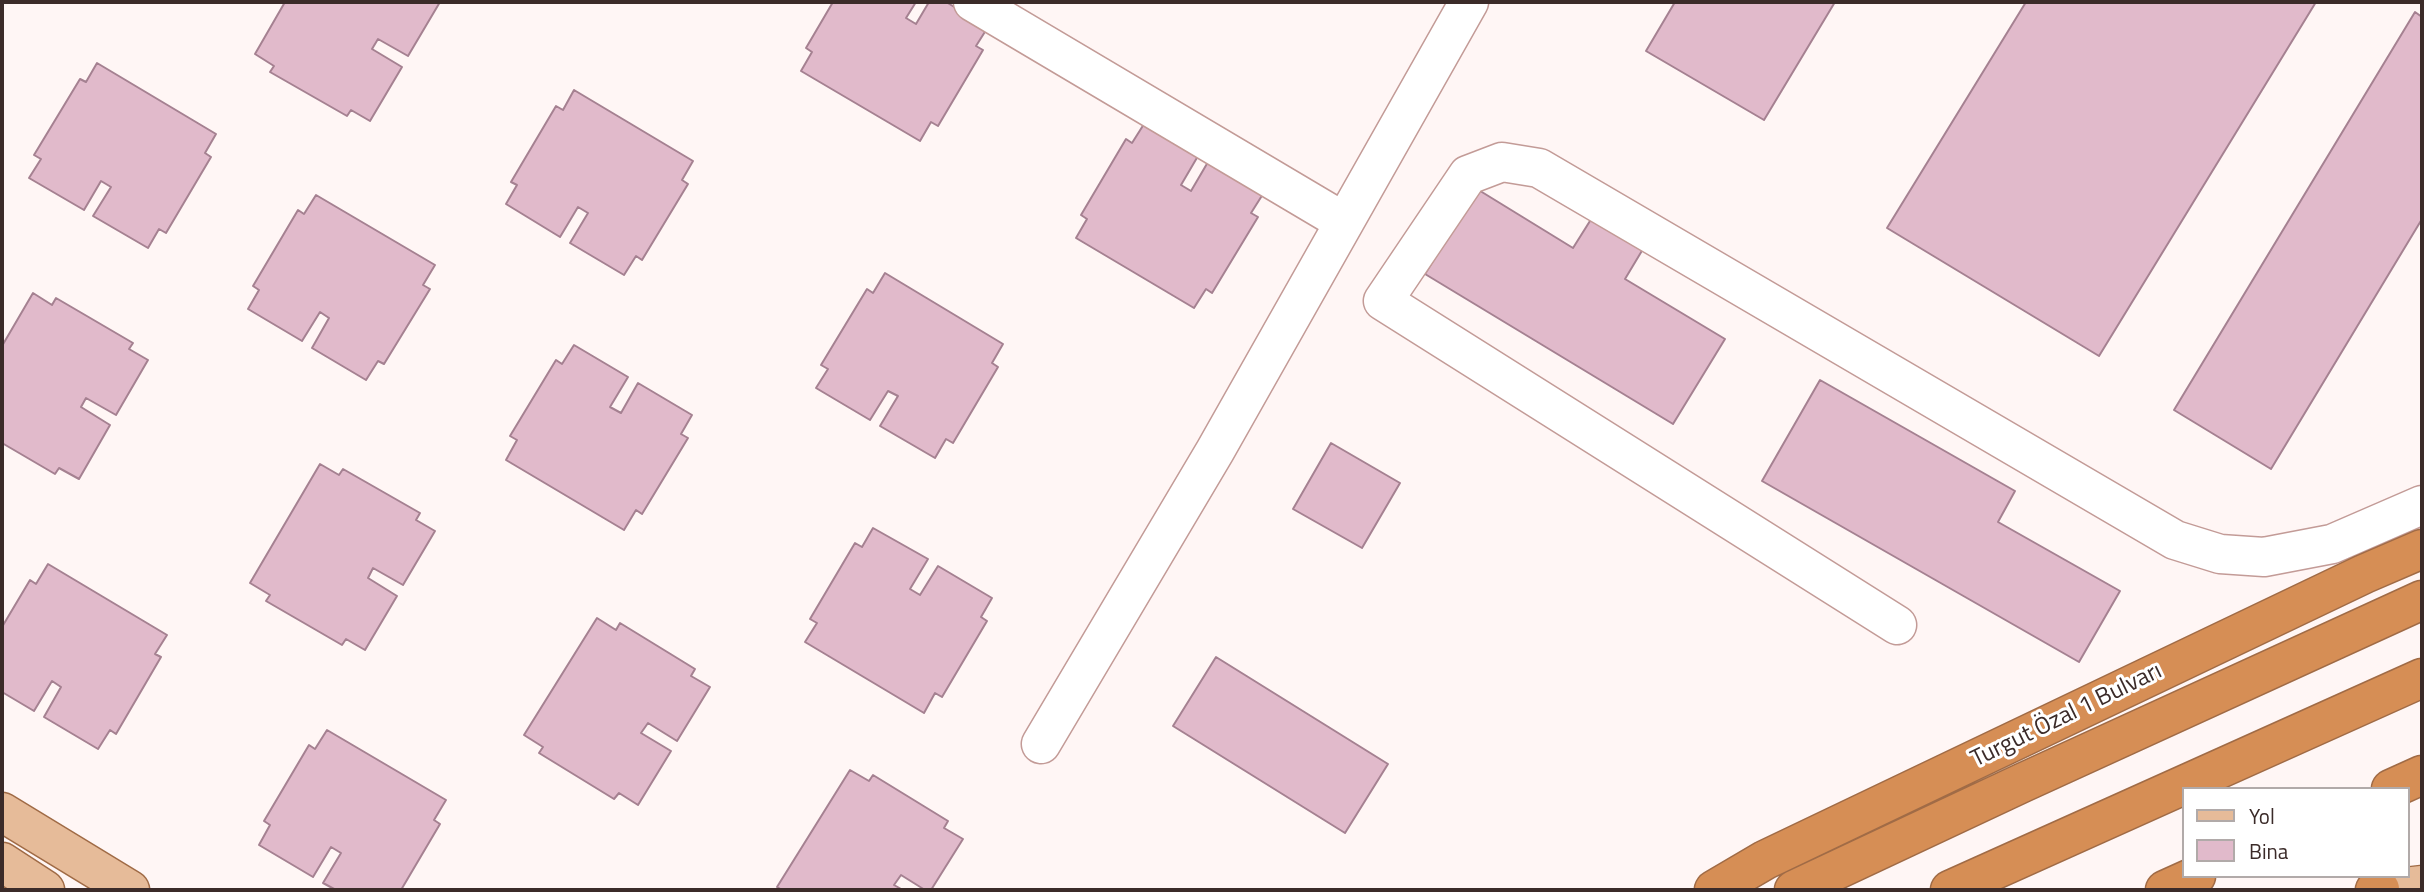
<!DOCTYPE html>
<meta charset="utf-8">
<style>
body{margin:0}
#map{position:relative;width:2424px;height:892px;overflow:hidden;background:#fff6f5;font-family:"Titillium Web",sans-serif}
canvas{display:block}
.frame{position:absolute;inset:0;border:4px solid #3b2b29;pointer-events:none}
.legend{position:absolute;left:2182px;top:787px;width:228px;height:91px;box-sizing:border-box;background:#fff;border:2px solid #b1aaa9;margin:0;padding:9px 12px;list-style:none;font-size:21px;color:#3b2b29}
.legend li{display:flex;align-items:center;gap:14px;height:35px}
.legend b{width:35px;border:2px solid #b1aaa9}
</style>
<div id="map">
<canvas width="2424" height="892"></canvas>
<div class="frame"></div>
<ul class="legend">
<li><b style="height:9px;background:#e6bb99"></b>Yol</li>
<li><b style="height:19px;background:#e1bacb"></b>Bina</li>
</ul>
</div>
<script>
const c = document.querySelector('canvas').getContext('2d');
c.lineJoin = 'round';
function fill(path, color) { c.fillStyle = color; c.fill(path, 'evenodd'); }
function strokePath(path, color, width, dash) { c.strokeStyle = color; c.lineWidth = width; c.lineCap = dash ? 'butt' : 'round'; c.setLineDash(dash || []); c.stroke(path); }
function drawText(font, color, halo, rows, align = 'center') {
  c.font = font + ' "Titillium Web",sans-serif'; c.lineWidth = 6; c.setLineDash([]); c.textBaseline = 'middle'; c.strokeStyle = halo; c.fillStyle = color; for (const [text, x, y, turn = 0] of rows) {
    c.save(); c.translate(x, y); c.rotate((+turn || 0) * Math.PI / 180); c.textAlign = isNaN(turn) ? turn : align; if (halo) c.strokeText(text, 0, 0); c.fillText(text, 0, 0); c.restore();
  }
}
const building = new Path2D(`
 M285,2H440L408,56L378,39L372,49L402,67L370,121L351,110L347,116L270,72L274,66L255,54Z
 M833,2H916L906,18L916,24L929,2H946L988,27L976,46L983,50L938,126L931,122L920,141L801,71L812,52L806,48Z
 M1675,2H1835L1764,120L1646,51Z
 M2026,2H2316L2099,356L1887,228Z
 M2415,12L2422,17V219L2271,469L2174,410Z
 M97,63L216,134L205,153L211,157L166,233L159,229L148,248L93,216L111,187L101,181L84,210L29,178L41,159L34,155L80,79L86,82Z
 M574,90L693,161L682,180L688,184L642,260L636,256L624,275L570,243L588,213L578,207L560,237L506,204L517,185L511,182L556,106L563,110Z
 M1144,124L1198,156L1181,185L1191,191L1208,162L1263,194L1251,213L1258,217L1212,293L1206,289L1194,308L1076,238L1087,219L1081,215L1126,139L1132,143Z
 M1477,189L1573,248L1595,213L1646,244L1625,279L1725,339L1673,424L1425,274Z
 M316,195L435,265L423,285L430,289L384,364L378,361L366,380L312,348L329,318L320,312L302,341L248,309L259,290L253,286L298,210L304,214Z
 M885,273L1003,344L992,363L998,367L953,443L946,439L935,458L880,426L898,396L888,391L870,420L816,388L828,369L821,365L867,289L873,293Z
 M33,293L52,305L56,298L133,343L129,349L148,360L116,415L86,398L81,407L110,425L79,479L59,468L55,474L2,443V346Z
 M574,345L628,377L610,407L621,413L638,383L692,415L681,434L688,438L642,514L636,510L624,530L506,460L517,440L510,436L556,360L562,364Z
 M1820,380L2015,491L1998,522L2120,591L2079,662L1762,481Z
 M1331,443L1400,483L1362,548L1293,509Z
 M320,464L339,475L343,469L420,513L416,520L435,531L403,585L373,568L368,578L397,596L365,650L346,639L342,645L266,601L270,595L250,583Z
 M873,528L928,559L910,589L920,595L938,566L992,598L981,617L987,621L942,697L935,693L924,713L805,642L817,623L810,619L855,543L862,547Z
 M48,564L167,635L155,654L161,657L116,734L110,730L98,749L44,717L61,687L52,681L34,711L2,692V627L30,580L36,584Z
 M597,618L616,630L620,623L695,669L691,676L710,687L677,741L648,723L641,733L671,751L638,805L619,793L614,799L539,753L543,747L524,735Z
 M1216,657L1388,764L1345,833L1173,726Z
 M327,730L446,800L434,820L440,824L401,890H336L323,883L341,853L331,847L313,877L259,845L270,825L264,821L309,745L315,749Z
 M850,770L869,781L873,775L948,821L944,828L963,839L931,890H925L901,875L894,885L903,890H782L777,887Z`);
const minor = new Path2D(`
 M973,2L1344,222
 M1897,625L1383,301L1468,175L1502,162L1539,168L2175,540L2220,554L2264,557L2332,544L2422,505
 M1041,744L1215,451L1469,2`);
const major = new Path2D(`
 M2,812L130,890
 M2,862L45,890
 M2378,890L2422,885`);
const highway = new Path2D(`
 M2391,789L2422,775
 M1714,890L1765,860L2364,574L2422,549
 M1794,890L2022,783L2422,600
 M1950,890L2422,678
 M2165,890L2196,876
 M2375,890L2380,889`);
const streetNames = [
 ["Turgut Özal 1 Bulvarı",2067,716,-26]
];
fill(building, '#e1bacb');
strokePath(building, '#a58191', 2);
strokePath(minor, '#c39b97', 41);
strokePath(major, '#a06b46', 41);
strokePath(highway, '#a06b46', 41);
strokePath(minor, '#fff', 38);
strokePath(major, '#e6bb99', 38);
strokePath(highway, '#d68e55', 38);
drawText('24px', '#3b2b29', '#fff', streetNames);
</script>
